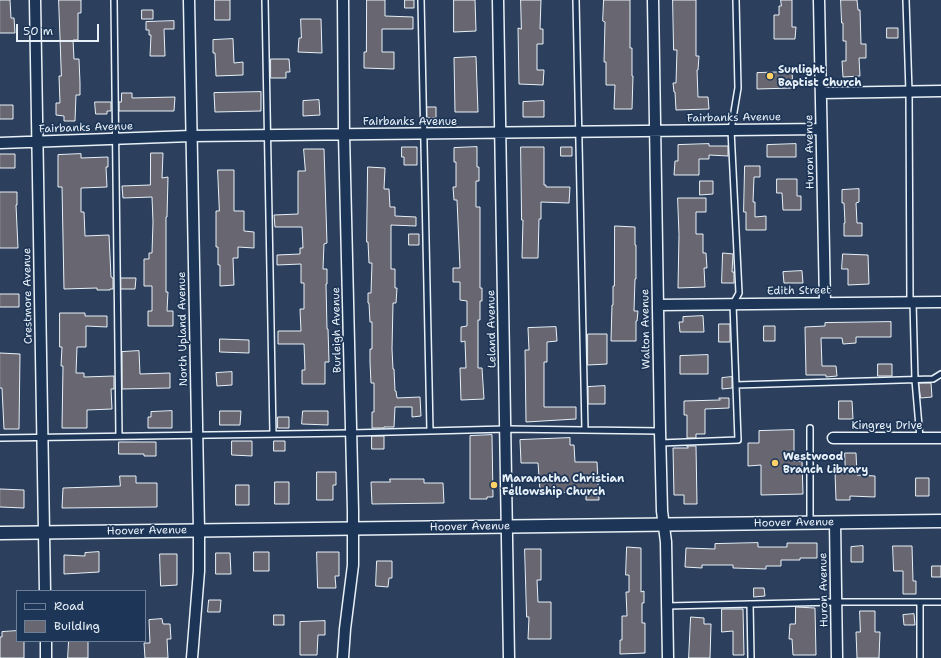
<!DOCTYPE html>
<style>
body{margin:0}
#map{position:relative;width:941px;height:658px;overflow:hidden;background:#2c3f5c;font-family:"Shantell Sans",sans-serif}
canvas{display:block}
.legend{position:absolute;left:16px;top:590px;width:130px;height:52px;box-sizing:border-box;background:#1d3557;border:1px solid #6e8097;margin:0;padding:5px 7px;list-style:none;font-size:12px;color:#e8f1f8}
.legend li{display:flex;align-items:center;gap:8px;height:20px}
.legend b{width:20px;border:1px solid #6e8097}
.scale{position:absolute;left:16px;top:24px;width:83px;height:18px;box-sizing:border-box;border:2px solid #e8f1f8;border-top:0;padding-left:5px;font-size:12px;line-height:14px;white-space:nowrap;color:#e8f1f8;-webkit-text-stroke:3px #1d3557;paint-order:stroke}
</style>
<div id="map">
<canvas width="941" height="658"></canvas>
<ul class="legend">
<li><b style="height:5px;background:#1d3557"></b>Road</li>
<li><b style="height:11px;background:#676671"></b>Building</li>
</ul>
<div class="scale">50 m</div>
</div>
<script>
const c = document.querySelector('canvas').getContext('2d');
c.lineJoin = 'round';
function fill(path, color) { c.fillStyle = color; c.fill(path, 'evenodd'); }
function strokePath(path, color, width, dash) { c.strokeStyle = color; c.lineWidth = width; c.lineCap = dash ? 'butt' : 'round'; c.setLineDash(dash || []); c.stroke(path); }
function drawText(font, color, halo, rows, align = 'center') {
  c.font = font + ' "Shantell Sans",sans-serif'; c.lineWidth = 3.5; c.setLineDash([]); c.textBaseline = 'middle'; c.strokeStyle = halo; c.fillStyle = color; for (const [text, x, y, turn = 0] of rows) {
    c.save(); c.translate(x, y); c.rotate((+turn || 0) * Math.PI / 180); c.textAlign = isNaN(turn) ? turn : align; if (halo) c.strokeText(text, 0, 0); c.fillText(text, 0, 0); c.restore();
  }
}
const building = new Path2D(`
 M0,0H10L11,18H14L15,33H0Z
 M59,0H81V13H78V40H73L74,59H79L80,83V95H76L75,121H64V116L56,115V103H60L59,76H61Z
 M215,0H230V20H215Z
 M367,0H385V16L413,17V29H382V52H394V69L364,68V52H366Z
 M405,0H414V8H405Z
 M454,0H475L476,31L454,32Z
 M521,0H541L540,29H543V44H537V70H544L543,85L519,84L518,28L521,29Z
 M604,0H630V48H632V76H633L632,109H614L615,85H606V62H604L605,22L603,21Z
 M673,0H696V56H699L698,70H697L698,97H708L709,109L676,110L675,92H674L673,83H676L677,50H674Z
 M781,0H792V27H796L795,39H774V15H779V6H781Z
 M841,0H857L858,10H860L861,44H866V58H859L860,76L843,77L842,61H846V41H843V23H842Z
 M142,10H153V19H142Z
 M301,19H321L322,53L298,52L299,38H301Z
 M174,21V29H164L165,56H150L151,35H149V30H146V22Z
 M887,28H898V38H887Z
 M233,39L234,63L243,62V75L216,76L215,53H213V40Z
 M476,57L478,112H455L454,58Z
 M271,59H289L290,72H286V78H271Z
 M792,72L793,88L757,89V73Z
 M261,92V111L215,112L214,93Z
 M122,93H132V98L175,97L174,111H119V102H121Z
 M319,100L320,115L303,116V101Z
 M544,101V117H523V102Z
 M95,102H111V111H107V114H96Z
 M0,105H13V119H0Z
 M427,107H436V118H427Z
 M709,144V146H728V156L709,155V159H699V175H674L675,161H678V145Z
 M796,144V157H767V145Z
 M402,147H417V165H404V157H402Z
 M477,147V167H479V181H476V207H480V288H482V301H480V320H478V368H482L484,399L461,400L460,368H466L465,341L461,342V327L467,326V301L460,300V282H453V268H460L457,200H454L453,187H456V162H454V148Z
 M521,147H544V185H546V187H570L569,203L541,202V219H539L538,258H522L523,220H522Z
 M561,147H572V156H561Z
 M304,149H324L327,243L324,244L323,269H327V284H326L327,329H328L329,362H325V384H302V370H305L304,344H278V331H301L300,309H304V283H301V264L277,265V255L300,254V248H303L302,227H275L274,215L298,214V171H305Z
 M151,153H163L162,178L168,177L167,217H166V292H168L167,311H173V326H148V311H152V286H144V259H149V253H152L153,222L152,197L123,198L122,186L150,185Z
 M0,154H15V168H0Z
 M81,154V158L108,157V167H106L107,187L81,188V212H84L85,236L109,235L111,277L113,278V289H110V290H97V288L64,289L62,187H58V155Z
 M745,166H760V177H754L753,202H755V217L766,216V230H746V212H744Z
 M368,167L385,168L384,189H389L390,207H395V216L416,217V226L391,225V269H395V288H397L396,303H393L392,349L393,369H394L395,391H396L397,398L420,397L421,416L412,417V407H395L394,427H384V428H372V412H374V383H371L370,362V349H372V322H370L369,303H368V293H371L372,263H369L368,242H367Z
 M218,170H234V211H244V231L254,232V248L238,247V258H233L234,285L220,286V265H218V247H216V211H219Z
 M777,179H797V196H801V210H783L782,193H777Z
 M700,181H713V194L700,195Z
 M859,189V202L856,203L857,223H862V236H844V223H845L844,203H842V190Z
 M0,192H17V205H16L18,248H0Z
 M678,198H706V212H696V234H703V253H706L707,268H704L705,287L678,288L679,235Z
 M615,226L635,227V245H636V279H635L634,311H638L637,321H636V341H611L612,305H613V286H614Z
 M409,234H419V245H409Z
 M723,253L733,254L732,272H734V283H722Z
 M843,254L868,255L869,284L848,285V269H842Z
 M802,271L803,283H784L783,272Z
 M121,278H136L135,289H121Z
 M0,294H19V307H0Z
 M60,313H85V316H107V327L86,326V347H77L76,373H84V377L114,376V389H111L112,409L87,410V428H62L63,366H61L62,347H60Z
 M703,316L704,332H680L679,322H683V317Z
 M891,322V337H856V343L843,344L842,338H821L822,366H836L837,376L826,377V375H806L805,327L825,326V323Z
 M719,324H730V342H719Z
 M764,326H775V341H764Z
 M556,327L557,341L547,342V362H544V407H576V419L526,422L525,350H529L528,328Z
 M588,334H607V364L588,365Z
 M220,339L249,340V353L220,352Z
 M139,351L140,374L170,373V388L122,389V352Z
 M0,353L20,354L19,429H4L2,388H0Z
 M708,355V374H680V356Z
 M878,364H892V376H878Z
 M232,372V385L217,386L216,373Z
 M732,377V388L722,389V378Z
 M919,383H931L932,397L921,398Z
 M605,386V404H588V387Z
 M719,398H729V408L705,409V434H696V438H687V415H684V401L720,400Z
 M839,401H852L853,419H839Z
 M172,411V428H148V417H151V412Z
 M220,411H241L240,425H220Z
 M303,411H328V425L302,424Z
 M278,417H289V428H278Z
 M794,430V461H802L803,494L761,495V465L748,466V443H759V431Z
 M492,435L493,497H487V499H470V436Z
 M372,436H384V449H372Z
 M570,438V445H574L575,462H597L599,500H586V495H574V492L545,493V490H540L538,463H521L520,440Z
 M232,441H252V456L232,455Z
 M274,441H285V451H274Z
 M119,442H156V456H144V454H119Z
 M687,446H696L697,504H684V495H674L673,448H688Z
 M845,453H856L857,475L875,476V497L850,496V500H836L835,472L845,471Z
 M317,472H336V485H333V500H317Z
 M120,476H136V483H157V507L62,508L63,488L120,486Z
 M916,478H929V496H916Z
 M390,479H424V483H443L444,503L372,504L371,482H390Z
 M275,482H289V504H275Z
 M236,485H249V505H236Z
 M0,489L24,490V508L0,507Z
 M758,543V547H787V543H817V558H800V560H781V566H766V569L733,568V565H702V568L685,567L686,548L715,549V544Z
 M863,546V562H851V547Z
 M893,546H912L913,581H916V594H903V571H894Z
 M627,547L641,548V592L644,591V603H642V623H645V653L620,654V640H622V616H627L626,592H629V575H626Z
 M525,549H541V580H537L538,602H551V639H528L529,617H527Z
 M99,552V572L64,574V555L85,556V553Z
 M254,552H269V571H254Z
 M317,552H339V576H335L336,588H318Z
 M216,553H230L231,574H216Z
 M160,554H177V585L161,586Z
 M377,561H392V578H389L388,587L376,586Z
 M932,566H941V577H932Z
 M754,588H764L765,596L754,597Z
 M209,600H221L220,612H208Z
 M796,607L815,608L816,655H793L792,639H789L790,624H795Z
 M722,609H743L744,655H733V631L722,632Z
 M860,611H875V632H880L879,658H857L856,632H860Z
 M914,614L915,625H904L903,615Z
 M274,615H284V625H274Z
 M691,617L704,618V624H711L710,658H689Z
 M162,619L163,624H170L171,639H167L168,658H145L144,643H150L149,620Z
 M325,621V635H318L317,655H300V622Z
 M17,631V641H24V658H0V637H2V632Z
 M69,641H88V658H68Z`);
const service = new Path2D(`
 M114,0L119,436
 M265,0L273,434
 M421,0L430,431
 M576,0L585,430
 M906,0L909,92L910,302
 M913,302L915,380L920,438
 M736,385L933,379L941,374
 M810,428V523
 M0,438L352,433L506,429L660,431
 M660,443L738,440L733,304L739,293L731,130L738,88L736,0
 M920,602V658
 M750,604L751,658
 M667,606L836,602H941`);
const minor = new Path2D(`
 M35,0L45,591
 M189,0L199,530V571L192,658
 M343,0L344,134L353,511V565L345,629L343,658
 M498,0L509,658
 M653,0L660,431L662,511L666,542L668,658
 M819,0L825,303
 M821,93L941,91
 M0,143L191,136L821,129
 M658,305L941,302
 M833,438H941
 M835,522L837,658
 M46,641V658`);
const tertiary = new Path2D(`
 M0,533L941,521`);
const markers = [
 [770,76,4,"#ffd166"],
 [775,463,4,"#ffd166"],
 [494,485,4,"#ffd166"]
];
const poiNames = [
 ["Sunlight",778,70],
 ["Baptist Church",778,83],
 ["Westwood",783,457],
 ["Branch Library",783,470],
 ["Maranatha Christian",502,479],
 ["Fellowship Church",502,492]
];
const streetNames = [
 ["Fairbanks Avenue",734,118,-1],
 ["Fairbanks Avenue",410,122],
 ["Fairbanks Avenue",86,128,-2],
 ["Huron Avenue",810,152,-91],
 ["Edith Street",799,291,-1],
 ["Crestmore Avenue",28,296,-91],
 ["North Upland Avenue",183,329,-91],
 ["Leland Avenue",492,329,-91],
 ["Walton Avenue",646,329,-91],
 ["Burleigh Avenue",337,330,-91],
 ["Kingrey Drive",887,426],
 ["Hoover Avenue",794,523,-1],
 ["Hoover Avenue",470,527,-1],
 ["Hoover Avenue",147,531,-1],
 ["Huron Avenue",824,590,-91]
];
fill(building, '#676671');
strokePath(building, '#e8f1f8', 1);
strokePath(service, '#e8f1f8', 8);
strokePath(minor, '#e8f1f8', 13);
strokePath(tertiary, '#e8f1f8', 15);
strokePath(service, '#1d3557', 5);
strokePath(minor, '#1d3557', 10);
strokePath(tertiary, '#1d3557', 12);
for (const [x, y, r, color] of markers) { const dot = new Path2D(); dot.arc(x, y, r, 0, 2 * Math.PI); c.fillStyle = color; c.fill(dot); strokePath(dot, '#1d3557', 1.5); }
drawText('bold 11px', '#e8f1f8', '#1d3557', poiNames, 'left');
drawText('11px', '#e8f1f8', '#1d3557', streetNames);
</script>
